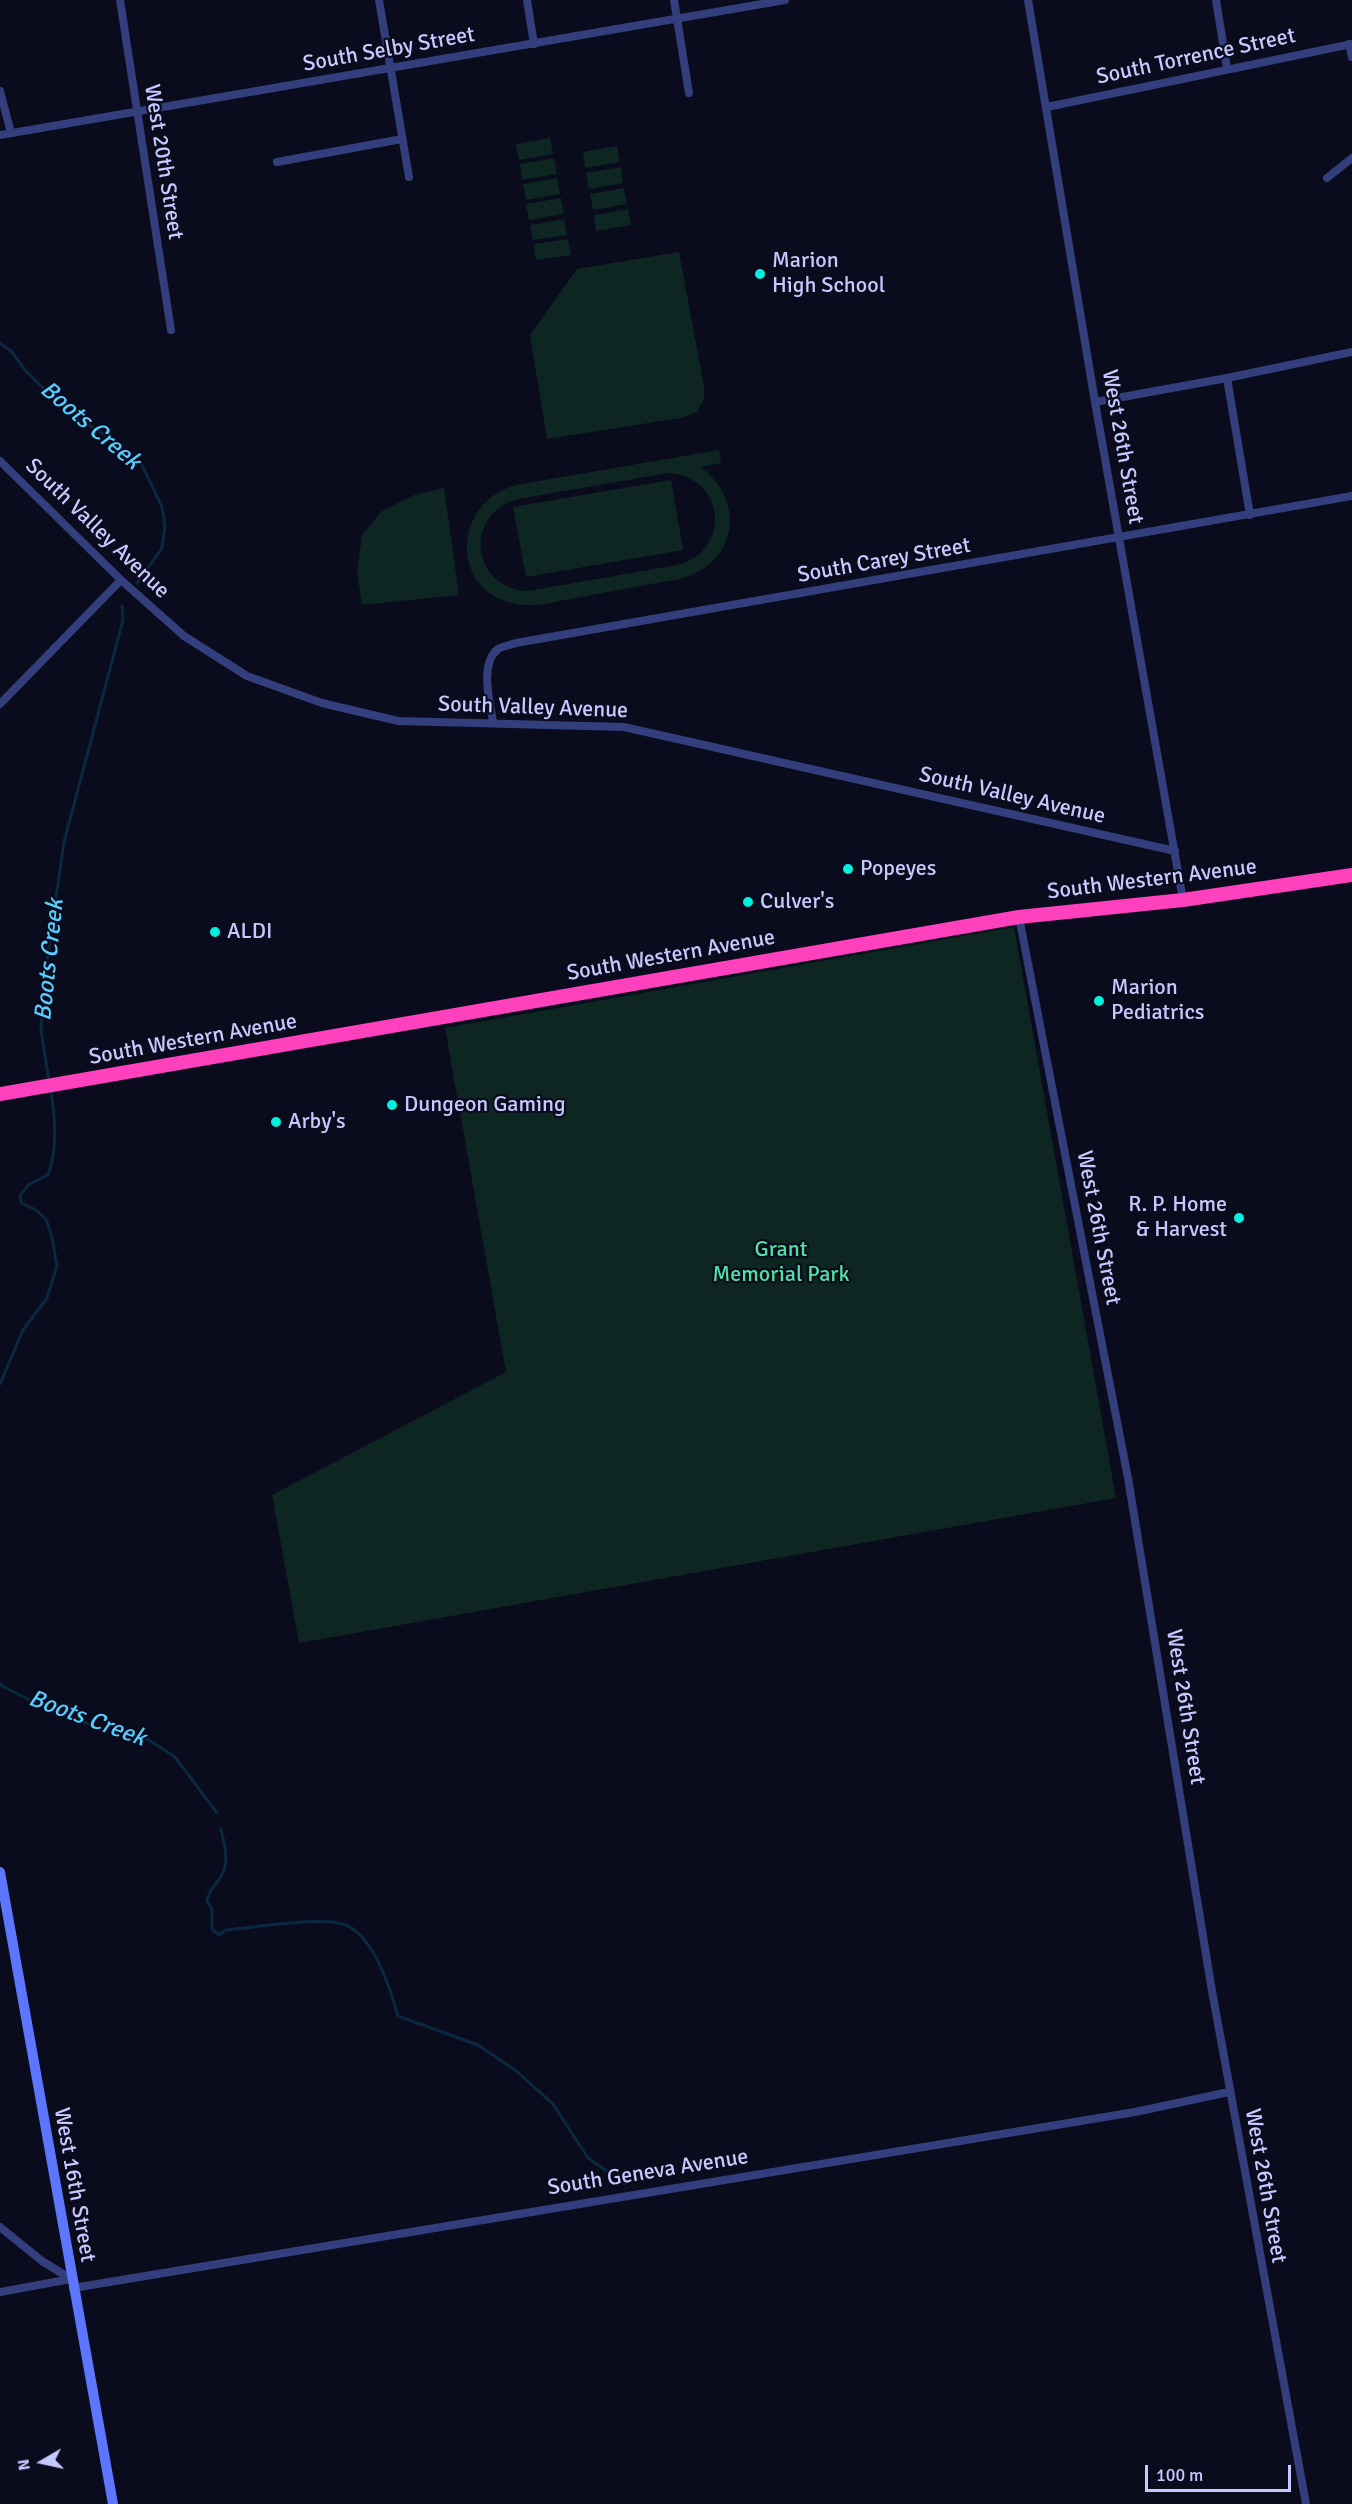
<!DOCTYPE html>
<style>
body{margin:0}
#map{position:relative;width:1352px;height:2504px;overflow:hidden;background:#0a0b1c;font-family:Signika,sans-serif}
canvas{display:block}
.north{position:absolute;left:12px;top:2432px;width:60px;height:60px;-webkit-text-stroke:4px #0a0b1c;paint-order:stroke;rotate:261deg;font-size:16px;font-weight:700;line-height:24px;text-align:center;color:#c6c9ff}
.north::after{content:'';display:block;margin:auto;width:21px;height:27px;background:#c6c9ff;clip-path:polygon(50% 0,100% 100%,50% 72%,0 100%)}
.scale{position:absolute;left:1145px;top:2465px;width:146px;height:27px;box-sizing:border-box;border:3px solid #c6c9ff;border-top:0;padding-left:8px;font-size:18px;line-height:21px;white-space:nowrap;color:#c6c9ff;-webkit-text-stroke:4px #0a0b1c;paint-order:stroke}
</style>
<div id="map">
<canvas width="1352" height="2504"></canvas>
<div class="north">N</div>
<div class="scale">100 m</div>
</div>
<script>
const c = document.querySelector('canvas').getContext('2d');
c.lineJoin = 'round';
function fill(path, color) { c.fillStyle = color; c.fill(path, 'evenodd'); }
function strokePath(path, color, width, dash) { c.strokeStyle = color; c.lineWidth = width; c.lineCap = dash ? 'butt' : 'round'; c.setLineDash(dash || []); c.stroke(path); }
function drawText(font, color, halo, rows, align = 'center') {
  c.font = font + ' Signika,sans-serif'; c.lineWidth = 4.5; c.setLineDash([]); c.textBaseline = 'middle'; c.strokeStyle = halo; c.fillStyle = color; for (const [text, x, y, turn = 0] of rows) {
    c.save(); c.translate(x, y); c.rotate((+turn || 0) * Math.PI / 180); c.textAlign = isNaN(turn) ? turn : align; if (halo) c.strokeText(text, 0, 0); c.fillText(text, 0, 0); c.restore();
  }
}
const green = new Path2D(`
 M550,138L553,154L519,160L516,144Z
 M617,146L620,162L585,168L583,152Z
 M554,158L557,174L522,180L520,164Z
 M621,167L623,183L589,189L586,173Z
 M557,178L560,194L526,200L523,184Z
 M624,188L627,204L593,210L590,194Z
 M561,198L564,214L529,220L526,204Z
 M628,209L631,225L596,231L594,215Z
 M564,219L567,235L533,240L530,225Z
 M568,239L571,255L536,260L534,244Z
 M679,252L704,386V399L697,412L681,418L547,439L530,335L577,269Z
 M719,450L721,463L701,467C747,502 737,564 680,579C645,585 611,591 576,598C557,601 536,608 517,604C449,593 452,502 516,485ZM668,473C725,476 733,551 677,565L528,591C471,589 463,513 518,499Z
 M671,480L683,550L526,577L513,507Z
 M444,488L459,595L362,605L357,572L362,535L382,511L414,495Z
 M1014,927L1116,1498L299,1643L272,1495L506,1372L445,1028Z`);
const stream = new Path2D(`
 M0,343L11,351L26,371L63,408L117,443L142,465L162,507L165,526L162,548L137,583
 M49,1081L41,1030L44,981L64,842L123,620L122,606
 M0,1384L23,1330L47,1298L57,1266L52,1237L46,1219L36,1210L21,1203L20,1196L28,1185L48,1175C58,1147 55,1120 51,1090
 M0,1683L2,1686L38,1704L91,1725L149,1740L175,1757L217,1813
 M221,1829C225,1848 231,1864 218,1881C212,1889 209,1891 207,1901L212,1909V1929L219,1935L226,1930C253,1928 329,1914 350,1927C376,1943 390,1988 398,2016L478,2045L515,2070L553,2104L588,2158L625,2184`);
const street = new Path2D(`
 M120,0L171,330
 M379,0L409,177
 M527,0L534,44
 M674,0L689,93
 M1028,0L1095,402L1183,900
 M1216,0L1227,68
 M1349,44L1352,57
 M0,91L11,133
 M1047,107L1352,44
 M0,135L785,0
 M277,162L402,139
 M1327,178L1352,158
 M1227,378L1250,515
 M1095,402L1227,378L1352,352
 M0,461L121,580L184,636L247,676L322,703L398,721L624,727L1175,851
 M0,704L121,580
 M493,722C490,702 479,664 498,649C502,646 511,645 516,643L1352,496
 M1019,917L1128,1478L1212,1991L1306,2504
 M0,2227L42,2261L71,2279
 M73,2288L1135,2112L1229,2092
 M0,2292L71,2279`);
const secondary = new Path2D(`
 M0,1872L113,2504`);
const highway = new Path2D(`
 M0,1094L1019,917L1183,900L1352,875`);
const markers = [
 [760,274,6,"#00f1dd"],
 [848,869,6,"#00f1dd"],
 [748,902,6,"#00f1dd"],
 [215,932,6,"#00f1dd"],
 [1099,1001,6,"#00f1dd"],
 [392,1105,6,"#00f1dd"],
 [276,1122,6,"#00f1dd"],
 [1239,1218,6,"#00f1dd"]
];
const streetNames = [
 ["South Selby Street",389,50,-10],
 ["South Torrence Street",1196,57,-12],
 ["West 20th Street",163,162,81],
 ["West 26th Street",1122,447,80],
 ["South Valley Avenue",97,529,44],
 ["South Carey Street",884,561,-10],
 ["South Valley Avenue",533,708,2],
 ["South Valley Avenue",1012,796,13],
 ["South Western Avenue",1152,880,-7],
 ["South Western Avenue",671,956,-10],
 ["South Western Avenue",193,1040,-10],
 ["West 26th Street",1098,1228,79],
 ["West 26th Street",1185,1707,81],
 ["South Geneva Avenue",648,2173,-9],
 ["West 16th Street",74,2185,80],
 ["West 26th Street",1265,2186,80]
];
const poiNames = [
 ["Marion",772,261],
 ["High School",772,286],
 ["Popeyes",860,869],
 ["Culver's",760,902],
 ["ALDI",227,932],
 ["Marion",1111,988],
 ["Pediatrics",1111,1013],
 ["Dungeon Gaming",404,1105],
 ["Arby's",288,1122],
 ["R. P. Home",1227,1205,"right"],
 ["& Harvest",1227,1230,"right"]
];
const parkNames = [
 ["Grant",781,1250],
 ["Memorial Park",781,1275]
];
const waterNames = [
 ["Boots Creek",90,426,40],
 ["Boots Creek",50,960,-84],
 ["Boots Creek",87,1719,20]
];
fill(green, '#0d2621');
strokePath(stream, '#0a2941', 3);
strokePath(street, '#333e7d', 8);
strokePath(secondary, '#5d76ff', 10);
strokePath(highway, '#ff41be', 14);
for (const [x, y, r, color] of markers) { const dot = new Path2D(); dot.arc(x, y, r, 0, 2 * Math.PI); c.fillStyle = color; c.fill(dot); strokePath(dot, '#0a0b1c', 2); }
drawText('22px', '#c6c9ff', '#0a0b1c', streetNames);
drawText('22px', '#c6c9ff', '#0a0b1c', poiNames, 'left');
drawText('22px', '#4fe2a3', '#0a0b1c', parkNames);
drawText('italic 24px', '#54cfff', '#0a0b1c', waterNames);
</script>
